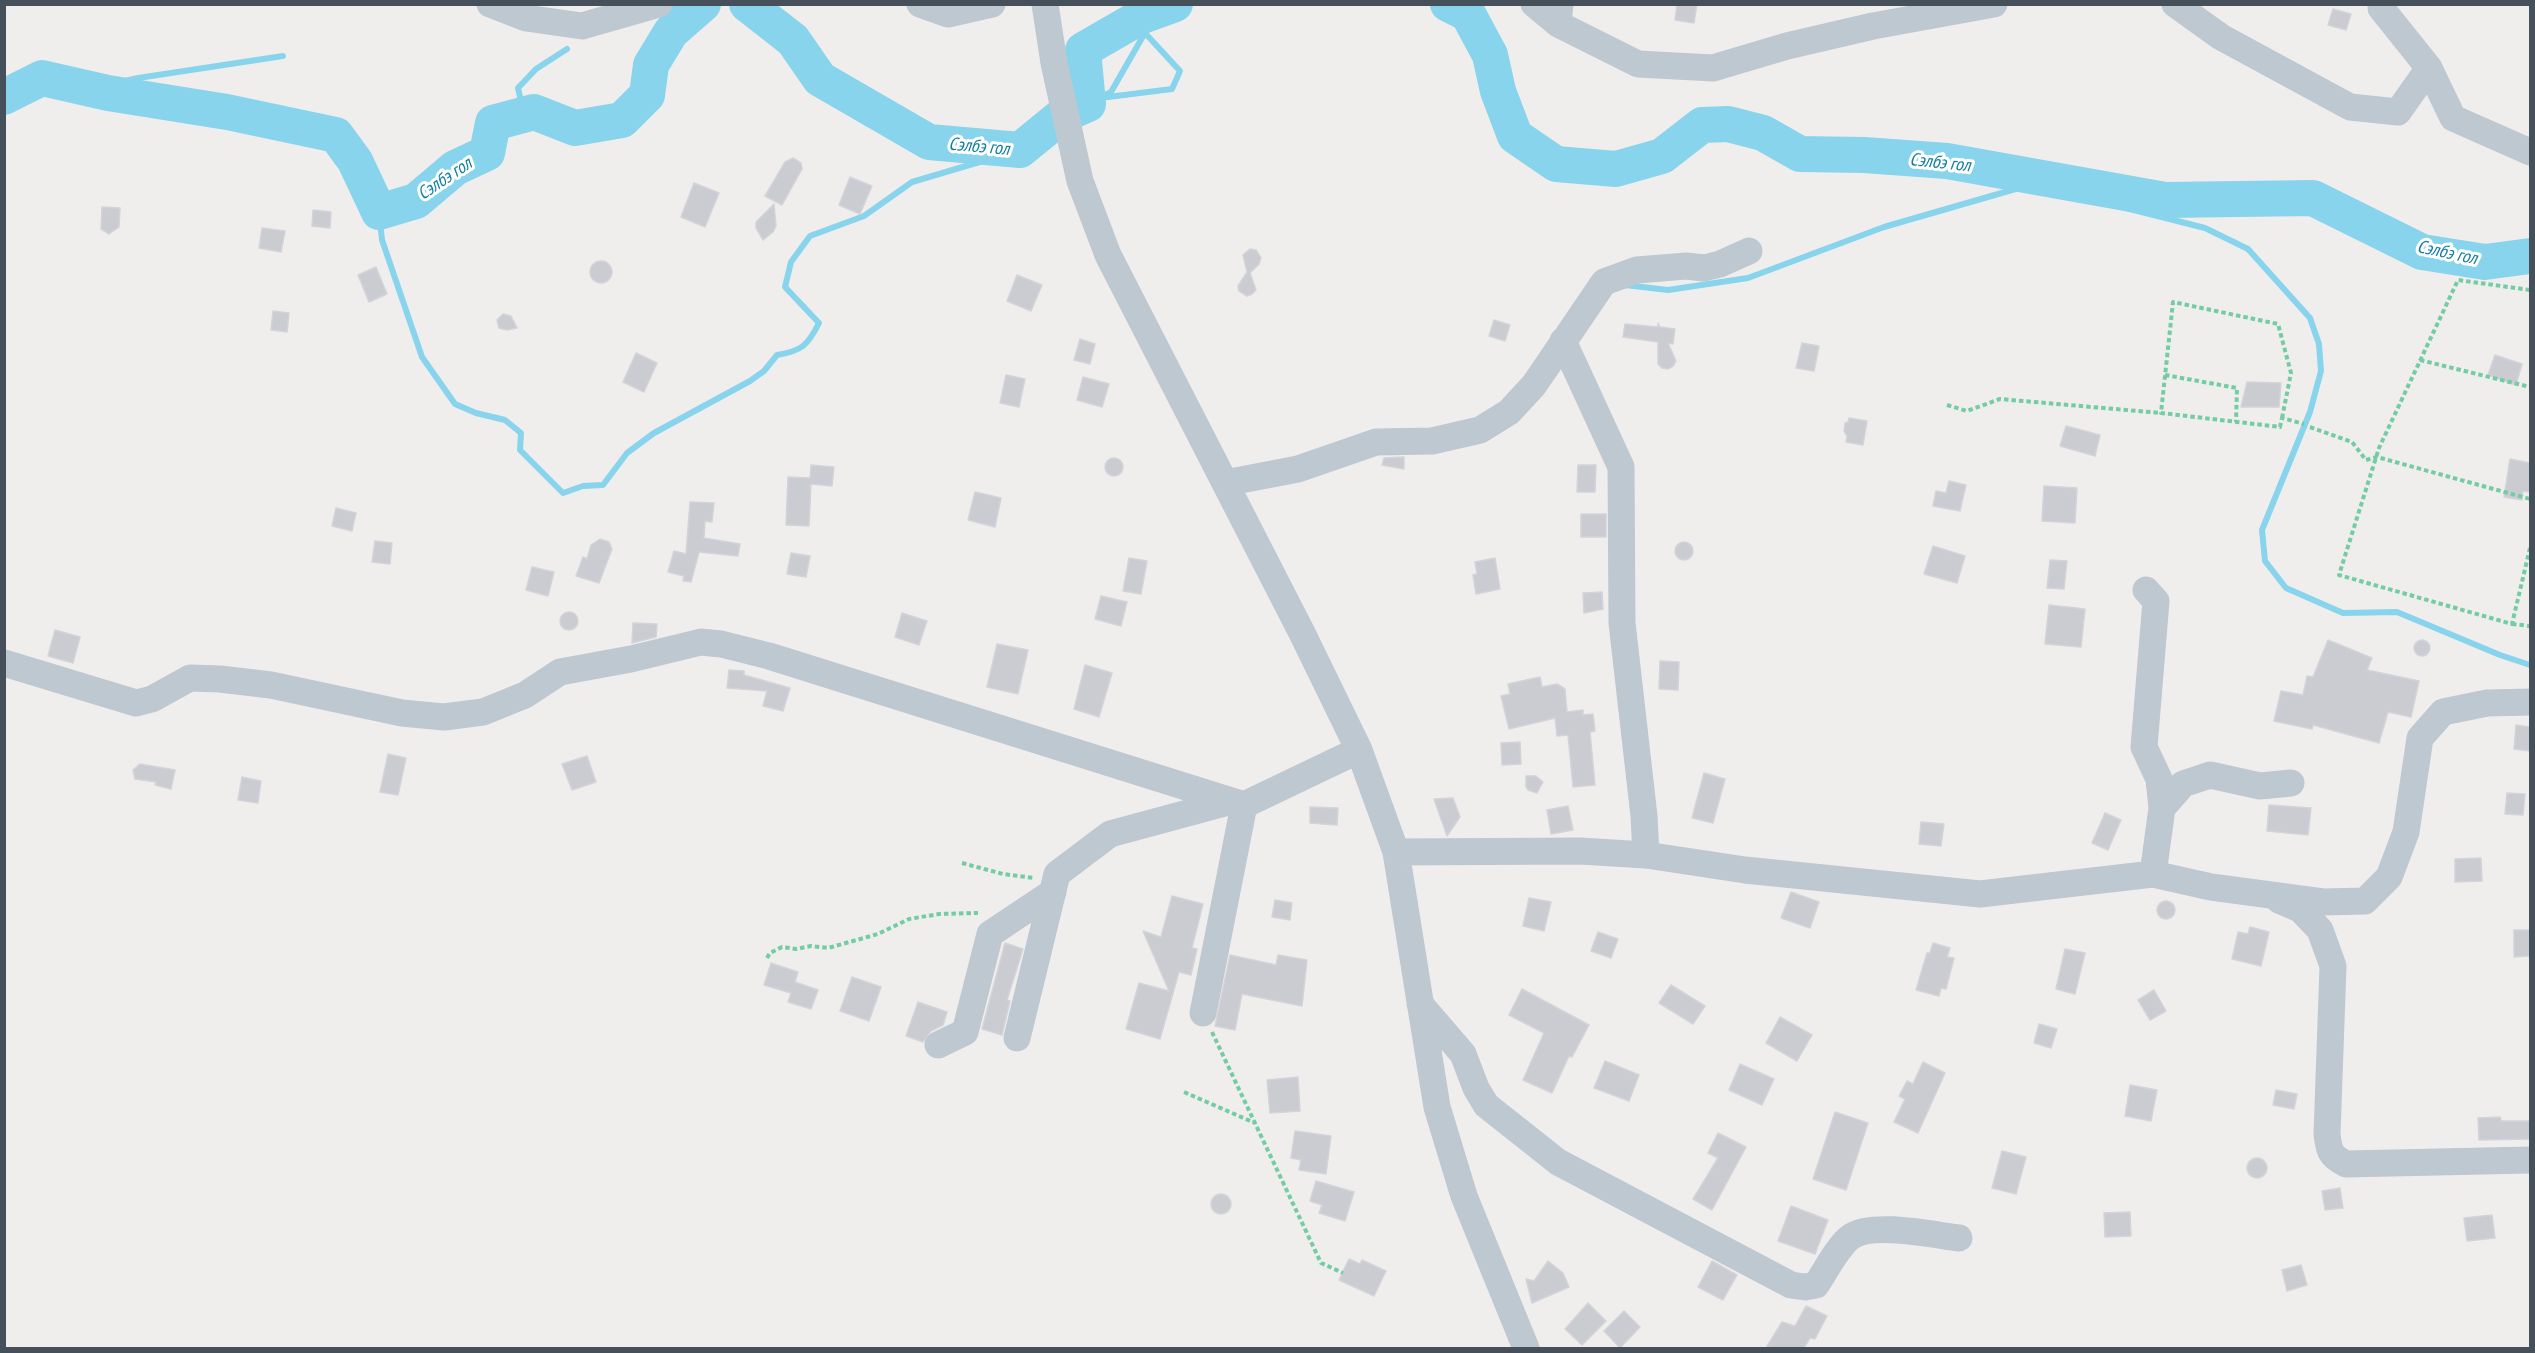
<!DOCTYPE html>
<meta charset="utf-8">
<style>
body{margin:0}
#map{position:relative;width:2535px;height:1353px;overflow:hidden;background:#f0eeed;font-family:"PT Sans Narrow",sans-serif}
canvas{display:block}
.frame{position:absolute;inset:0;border:6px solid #46505b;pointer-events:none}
</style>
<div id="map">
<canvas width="2535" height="1353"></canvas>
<div class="frame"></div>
</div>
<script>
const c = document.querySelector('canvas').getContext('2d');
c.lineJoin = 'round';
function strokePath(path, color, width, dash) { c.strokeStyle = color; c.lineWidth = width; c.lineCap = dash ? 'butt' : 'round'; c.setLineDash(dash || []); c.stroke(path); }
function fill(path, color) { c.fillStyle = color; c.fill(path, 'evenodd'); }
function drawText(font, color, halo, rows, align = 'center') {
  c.font = font + ' "PT Sans Narrow",sans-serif'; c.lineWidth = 6; c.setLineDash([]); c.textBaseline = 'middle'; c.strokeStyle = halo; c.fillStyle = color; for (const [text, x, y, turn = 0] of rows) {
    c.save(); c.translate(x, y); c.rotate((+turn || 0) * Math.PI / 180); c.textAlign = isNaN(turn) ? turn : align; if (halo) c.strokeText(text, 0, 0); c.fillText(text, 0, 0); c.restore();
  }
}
const stream = new Path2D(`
 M671,32L672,4
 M90,89L138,78L283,56
 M1100,98L1172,89L1180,71L1145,33
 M1088,104L1111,92L1158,10
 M524,115L518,88L536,69L567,49
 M379,212L382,240L422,357L455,404L476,413L505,420L521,433L520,450L563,493L583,486L603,485L627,453L654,433L750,381L764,371L777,355C802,351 808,345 819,323L785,287L791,262L810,236L864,216L912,182L1020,150
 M1625,285L1668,290L1748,278L1884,227L2050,179L2070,190L2110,204L2205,228L2248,249L2310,318L2319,344L2321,371L2310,412L2262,530L2265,561L2286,588L2343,613L2397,612L2500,655L2530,665`);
const river = new Path2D(`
 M747,4L793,40L820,79L929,142L1020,150L1063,115L1088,104L1083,50L1142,16L1175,4
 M1448,4L1468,14L1490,55L1498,91L1515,136L1556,164L1616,169L1662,156L1702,125L1728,124L1763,133L1800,154L1864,155L1947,161L2165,200L2313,198L2422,252L2485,262L2530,256
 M4,97L42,78L108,93L227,112L336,135L355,161L379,212L416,201L455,168L487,153L493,123L534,112L575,128L622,120L647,95L651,65L671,32L703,4`);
const building = new Path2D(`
 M1677,4H1697L1694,23L1675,20Z
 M2333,9L2351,14L2346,30L2328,25Z
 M793,158L801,163L802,169L782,205L765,196L785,162Z
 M850,177L872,186L860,214L839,205Z
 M694,183L719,193L705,227L681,217Z
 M774,204L776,226L773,232L763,240L756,228V222Z
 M102,207L120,208L119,227L109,234L101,229Z
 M313,210L331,212L330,228L312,226Z
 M262,228L285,231L281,252L259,248Z
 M1250,249L1256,250L1261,258L1259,264L1250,273L1256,290L1252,294L1247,296L1239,291L1238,286L1247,272L1243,255Z
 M590 272a11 11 0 1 1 22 0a11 11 0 1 1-22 0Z
 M376,267L387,294L369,302L358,275Z
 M1017,275L1042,285L1031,311L1007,301Z
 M273,311L289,313L287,332L271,330Z
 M503,314L511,316L517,328L507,330L499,328L497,320Z
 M1494,320L1510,325L1505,341L1489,336Z
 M1658,323L1660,327L1675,329L1673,344L1668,343L1676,361L1673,366L1668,369L1662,368L1658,364V342L1623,337L1625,324L1658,327Z
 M1080,339L1095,344L1090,364L1074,360Z
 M1802,343L1819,346L1814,371L1796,368Z
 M636,353L657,363L644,392L623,382Z
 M2495,355L2522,364L2516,385L2488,375Z
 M1006,375L1025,379L1019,407L1000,403Z
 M1083,377L1109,384L1102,407L1077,400Z
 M2247,382L2281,383L2279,407H2241Z
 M1849,418L1867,421L1863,445L1846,442L1847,436L1844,431L1845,423L1848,422Z
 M2066,426L2100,435L2095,456L2060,446Z
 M1404,457V469L1382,465L1384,458Z
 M1105 467a9 9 0 1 1 18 0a9 9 0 1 1-18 0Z
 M2510,459L2530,463V492L2523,491L2522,500L2504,497Z
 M811,465L834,467L832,486L811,484L809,526L786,525L788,477L810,478Z
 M1578,465H1596L1595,492H1577Z
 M1949,481L1966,485L1960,511L1933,506L1936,491L1946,493Z
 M2044,486L2077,488L2075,523L2042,521Z
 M975,492L1001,498L995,527L968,520Z
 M690,502L714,503L712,522L705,521L704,538L740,544L738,556L699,552L691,582L683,581L684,576L668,572L674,551L686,554Z
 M336,508L356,513L352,531L332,526Z
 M1581,514H1606V537H1581Z
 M600,539L609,542L612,549L599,583L576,576L583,557L587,559L591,545Z
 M375,541L392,543L390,564L372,562Z
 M1675 551a9 9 0 1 1 18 0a9 9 0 1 1-18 0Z
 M1933,546L1965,556L1957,583L1924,574Z
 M791,553L810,556L806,577L787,574Z
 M1129,558L1147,561L1141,594L1123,591Z
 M1495,558L1500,589L1476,594L1473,575L1477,574L1475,562Z
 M2050,560L2067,561L2064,589L2047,588Z
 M532,567L554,572L548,596L526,590Z
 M1602,592L1603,609L1584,613L1583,593Z
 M1101,596L1127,602L1121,626L1095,619Z
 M2049,605L2085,609L2081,647L2045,644Z
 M560 621a9 9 0 1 1 18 0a9 9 0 1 1-18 0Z
 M902,613L927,621L919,645L895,637Z
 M633,623L657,624L656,637L632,643Z
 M55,630L80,637L73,663L48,656Z
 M2414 648a8 8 0 1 1 16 0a8 8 0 1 1-16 0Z
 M2328,640L2372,658L2367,670L2419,681L2411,717L2388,712L2379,743L2313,725L2312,729L2274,721L2281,691L2303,695L2307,676L2313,677Z
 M997,644L1028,650L1018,694L987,687Z
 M1660,661L1679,662L1678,690L1659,689Z
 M1085,665L1112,673L1099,717L1074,709Z
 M729,670L744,671V675L790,688L783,711L763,706L767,691L727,688Z
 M1540,677L1542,687L1557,684L1565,689L1567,712L1583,710V715L1593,714L1595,731L1590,732L1595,785L1573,787L1568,735L1557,736L1555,718L1509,729L1501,696L1510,694L1508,684Z
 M2516,725L2530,727V751L2514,749Z
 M1520,742L1521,764L1502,765L1501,743Z
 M388,754L406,758L398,795L380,792Z
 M587,756L596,782L572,790L562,764Z
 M140,764L175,770L171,789L155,785L156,782L135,779L133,770Z
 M1704,773L1725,779L1713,823L1692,818Z
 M1526,776H1536L1543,782L1537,793L1528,790L1526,787Z
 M242,777L261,781L258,803L238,800Z
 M2507,793L2525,794L2523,815L2505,814Z
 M1453,798L1460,817L1447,836L1434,799Z
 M2269,805L2311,808L2308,835L2267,831Z
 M1568,806L1573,830L1551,834L1547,810Z
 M1310,807L1338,808L1337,825L1310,823Z
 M2105,813L2121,820L2108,850L2092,843Z
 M1921,822L1944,824L1941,846L1919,844Z
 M2481,858L2482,881L2455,882V859Z
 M1791,892L1819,902L1810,928L1781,918Z
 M1172,896L1203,904L1192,948L1197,949L1191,975L1179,972L1160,1039L1126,1029L1139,983L1169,991L1143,931L1161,937Z
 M1529,898L1551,902L1544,931L1523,926Z
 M1275,900L1292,903L1290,920L1272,917Z
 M2157 910a9 9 0 1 1 18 0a9 9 0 1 1-18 0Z
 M2250,927L2269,932L2261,966L2232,959L2238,932L2248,934Z
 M2514,930H2530V956L2514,957Z
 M1598,932L1618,939L1611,958L1591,951Z
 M1005,943L1023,949L1007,1000L1010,1001L1002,1035L982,1029Z
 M1933,943L1950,948L1947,957L1954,958L1946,989L1941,988L1939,996L1916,990L1927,953H1930Z
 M2065,949L2085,953L2075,994L2056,989Z
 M1230,955L1276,965L1278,955L1307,960L1302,1006L1242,994L1235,1030L1215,1026Z
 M771,963L798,972L795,982L818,990L811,1009L788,1002L791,993L764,985Z
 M852,977L881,987L869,1021L840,1011Z
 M1671,985L1705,1006L1693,1024L1659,1003Z
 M1522,989L1589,1025L1572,1057L1569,1056L1552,1093L1523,1080L1544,1033L1509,1015Z
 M2154,990L2166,1011L2150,1020L2138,1000Z
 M918,1002L947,1012L943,1025L931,1031L923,1042L906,1036Z
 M1780,1017L1812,1035L1797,1061L1766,1043Z
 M2039,1024L2057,1029L2051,1048L2034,1043Z
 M1605,1061L1639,1075L1629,1101L1594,1088Z
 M1923,1062L1945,1073L1918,1133L1894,1122L1905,1099L1899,1096L1907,1081L1913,1084Z
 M1740,1064L1774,1079L1762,1105L1729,1090Z
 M1298,1077L1300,1111L1270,1113L1267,1080Z
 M2130,1085L2157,1090L2151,1121L2125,1116Z
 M2276,1090L2297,1094L2294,1109L2273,1105Z
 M1835,1112L1868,1123L1846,1190L1813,1179Z
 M2500,1117L2501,1121H2530V1139L2479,1140L2478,1118Z
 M1295,1131L1331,1136L1326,1174L1299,1170L1301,1160L1291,1158Z
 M1718,1133L1746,1147L1712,1210L1693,1199L1718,1158L1708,1153Z
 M2002,1151L2026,1157L2016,1194L1992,1188Z
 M2247 1168a10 10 0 1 1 20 0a10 10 0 1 1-20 0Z
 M1316,1181L1354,1192L1345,1221L1319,1213L1322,1205L1310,1201Z
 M2340,1188L2343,1208L2325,1210L2322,1191Z
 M1211 1204a10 10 0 1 1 20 0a10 10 0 1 1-20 0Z
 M1791,1206L1828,1220L1815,1254L1778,1241Z
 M2130,1212L2131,1236L2105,1237L2104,1213Z
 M2492,1215L2495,1238L2467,1241L2464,1218Z
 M1349,1259L1360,1264L1362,1260L1386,1271L1374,1296L1339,1280Z
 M1548,1261L1563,1273L1569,1287L1532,1303L1526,1279L1534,1281Z
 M1712,1261L1737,1275L1723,1300L1698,1287Z
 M2301,1265L2307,1285L2287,1291L2282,1270Z
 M1588,1303L1606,1321L1582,1345L1565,1329Z
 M1806,1306L1827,1316L1815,1339L1810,1338L1804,1348H1766L1782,1322L1795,1326Z
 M1624,1311L1640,1327L1620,1348L1604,1331Z`);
const path = new Path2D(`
 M2530,290L2458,280L2379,448L2339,575L2512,624L2530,548
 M2420,360L2530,387
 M2165,375L2237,388L2236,422
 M1947,405L1967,411L2000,399L2161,413
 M2282,418L2291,373L2278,324L2173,302L2161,413L2280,427L2282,418L2304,424
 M2310,427L2352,442L2366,460L2377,457L2530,499
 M2512,624L2530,626
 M962,863L1003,874L1034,878
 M767,958L770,953L782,947L796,949L811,946L828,948L878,934L909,919L939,914L978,913
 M1212,1032L1321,1263L1343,1273
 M1184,1092L1255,1123`);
const minor = new Path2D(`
 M490,4L526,18L582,26L659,4
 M920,4L948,14L992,4
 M1045,4L1054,63L1080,181L1108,255L1302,633L1359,750L1396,852L1437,1107L1464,1196L1526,1348
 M1534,4L1558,24
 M1560,4L1558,24L1638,64L1713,68L1787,46L1873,26L1994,4
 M2175,4L2221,37L2350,107L2398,112L2429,68
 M2381,8L2429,68L2453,118L2530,152
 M1563,341L1621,467L1622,623L1644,816L1646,855
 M1225,483L1298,469L1376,442L1432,441L1480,430L1509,412L1534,385L1604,282L1637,270L1686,266L1704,268L1720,264L1749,251
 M2146,590L2156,601L2144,747L2159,779L2162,808L2153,874
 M4,663L136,703L152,699L190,678L220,679L271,685L402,713L444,717L483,712L525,695L560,672L631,659L701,642L721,644L769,656L1244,805L1359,750
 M2162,808L2183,784L2210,775L2260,786L2291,783
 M1396,852L1580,851L1646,855L1745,870L1980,894L2153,874L2211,887L2323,902L2365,901L2389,877L2406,832L2420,738L2443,712L2487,703L2530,702
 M2279,900L2300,909L2320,930L2333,966L2327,1134C2329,1151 2330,1156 2346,1164L2530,1160
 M1420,1004L1463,1054L1476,1088L1486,1105L1558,1162L1791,1285L1805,1287L1816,1285C1825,1272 1839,1244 1852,1236C1874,1222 1933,1235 1959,1238
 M1203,1013L1244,805
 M1017,1038L1057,874L1110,834L1232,801
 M938,1045L965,1032L990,934L1053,892`);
const waterNames = [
 ["Сэлбэ гол",979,147,5],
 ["Сэлбэ гол",1940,163,6],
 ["Сэлбэ гол",445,179,-34],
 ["Сэлбэ гол",2447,253,12]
];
strokePath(stream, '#88d4ec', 6);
strokePath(river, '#88d4ec', 36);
fill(building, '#caccd2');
strokePath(building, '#d2d4d9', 1.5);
strokePath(path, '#73cca3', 4, [4.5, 3]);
strokePath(minor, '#bec8d0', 27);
drawText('italic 18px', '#0c7da0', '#fff', waterNames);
</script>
